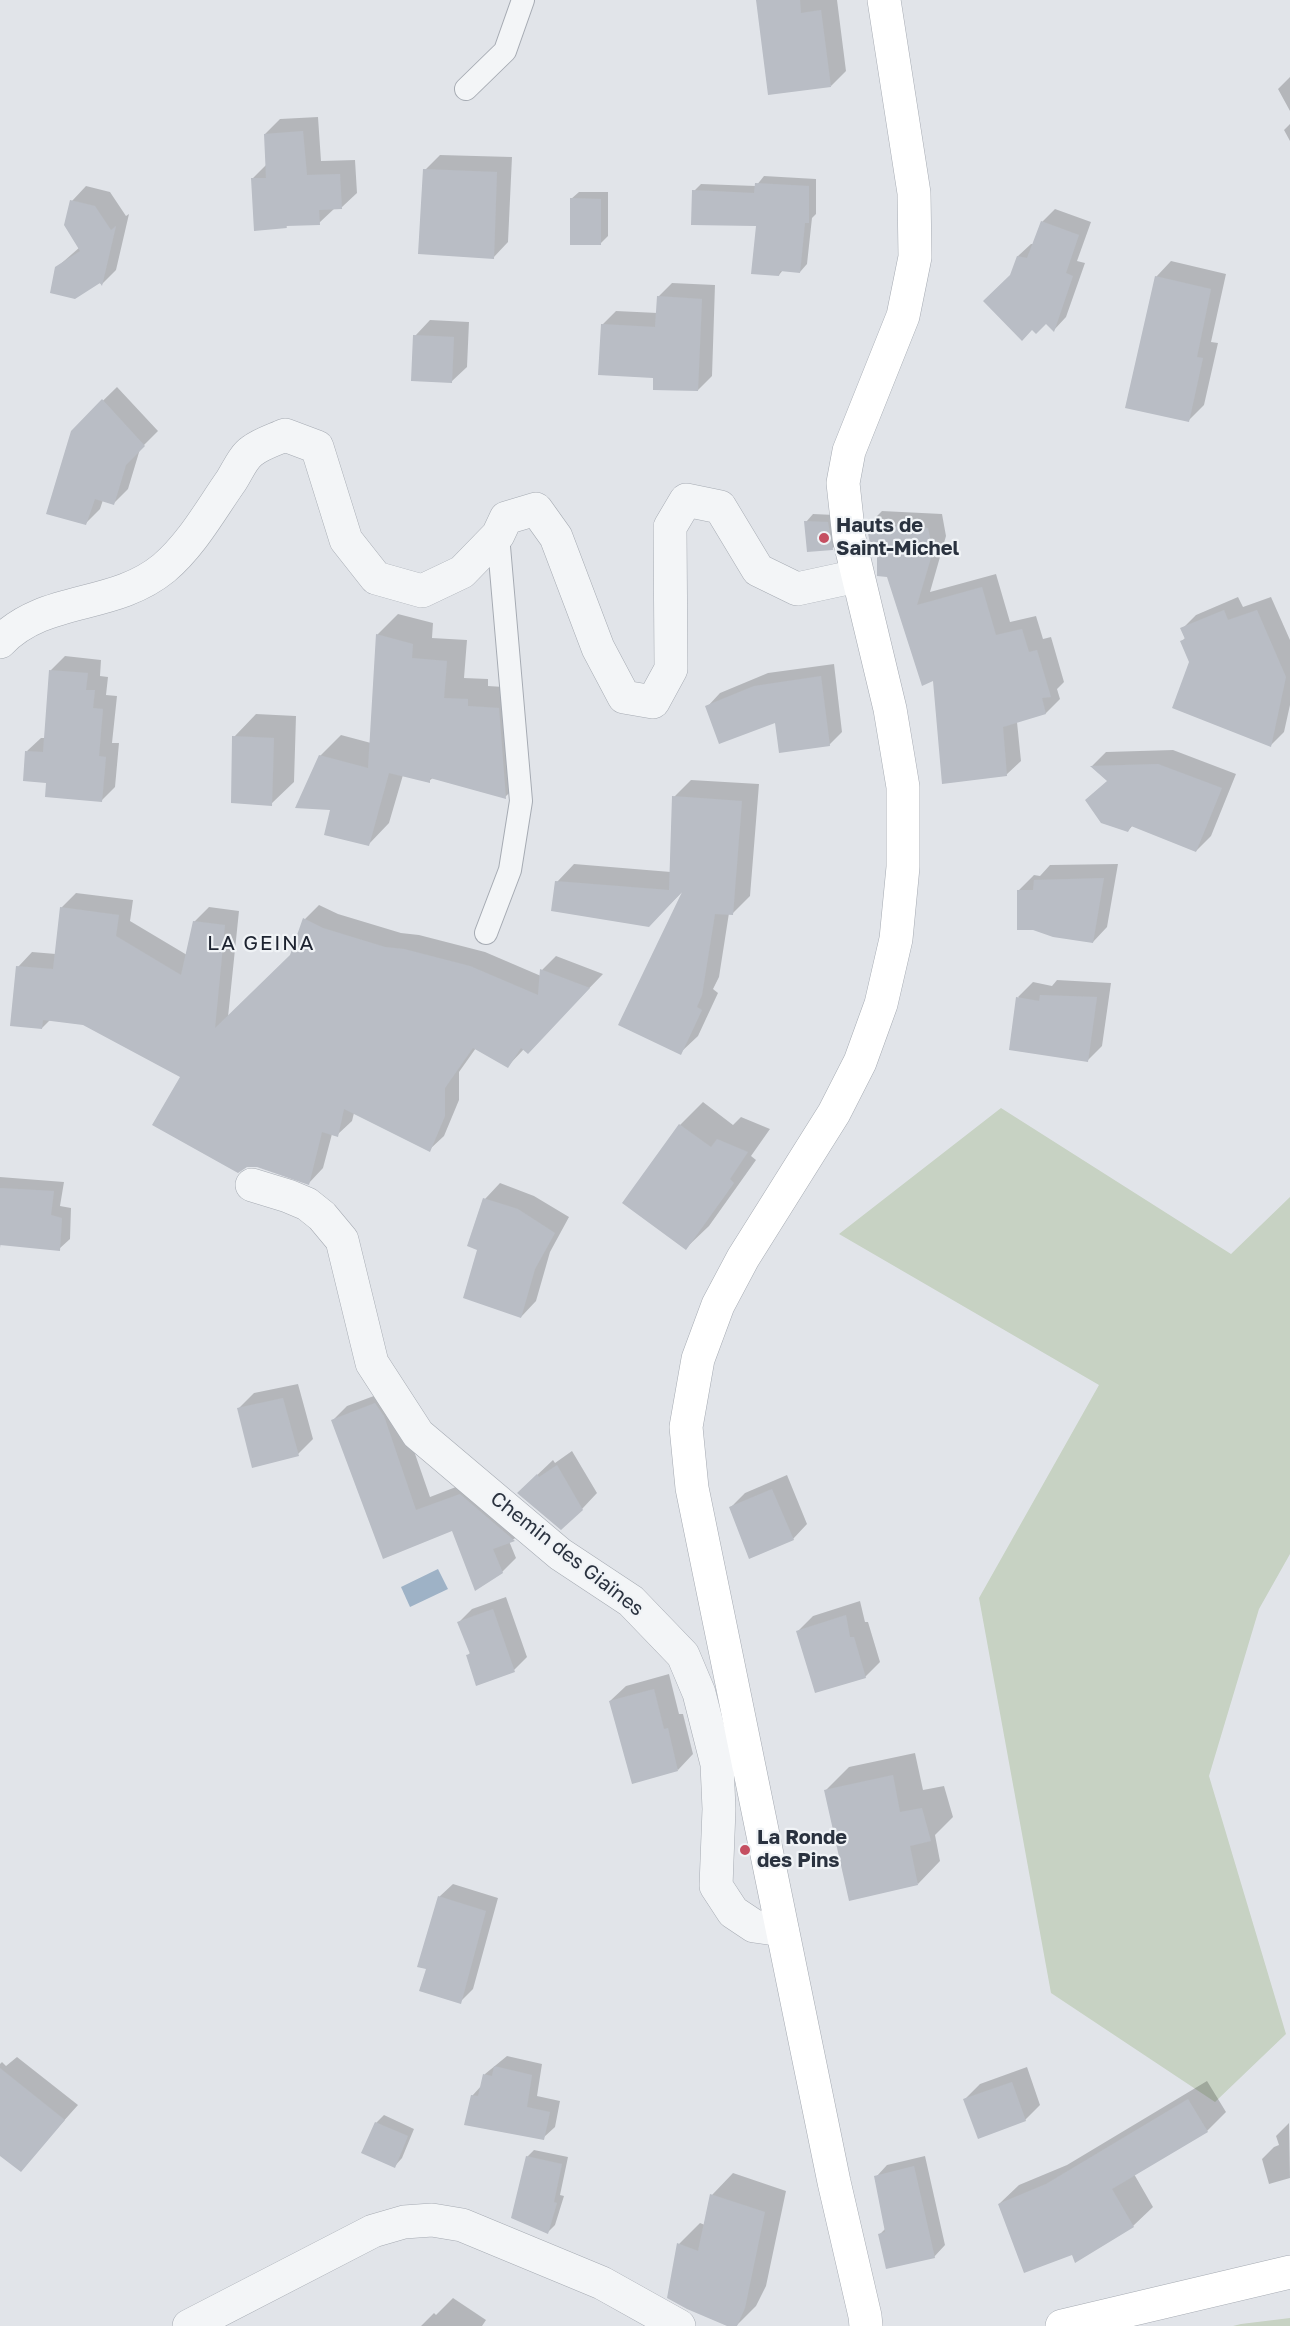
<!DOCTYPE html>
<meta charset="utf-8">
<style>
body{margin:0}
canvas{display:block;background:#e1e4e9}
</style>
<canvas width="1290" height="2326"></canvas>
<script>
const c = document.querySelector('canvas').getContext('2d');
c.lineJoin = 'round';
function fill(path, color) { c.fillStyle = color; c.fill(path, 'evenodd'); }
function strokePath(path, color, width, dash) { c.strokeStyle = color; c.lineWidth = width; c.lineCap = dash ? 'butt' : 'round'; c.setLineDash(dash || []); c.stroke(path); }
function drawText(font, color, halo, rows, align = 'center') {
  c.font = font + ' "Golos Text",sans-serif'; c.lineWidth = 4.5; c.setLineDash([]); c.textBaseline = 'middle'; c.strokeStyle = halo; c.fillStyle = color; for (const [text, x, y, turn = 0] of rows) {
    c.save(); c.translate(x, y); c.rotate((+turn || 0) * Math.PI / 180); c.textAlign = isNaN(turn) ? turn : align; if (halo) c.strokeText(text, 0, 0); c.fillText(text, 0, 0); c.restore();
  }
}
const green = new Path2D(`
 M1001,1108L1231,1254L1290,1197V1554L1259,1609L1209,1776L1286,2034L1215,2102L1051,1993L979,1598L1099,1385L839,1234Z
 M1290,2318V2326H1233L1241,2324Z`);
const water = new Path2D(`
 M438,1569L448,1589L410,1607L401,1587Z`);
const shadow = new Path2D(`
 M758,0H837L846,71L831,86Z
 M1290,77V111L1278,89Z
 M318,117L321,161L355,160L357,193L342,207L335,208L319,223L289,224L286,227L252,179L267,164L265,134L280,119Z
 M1290,124V141L1284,130Z
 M440,155L512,157L508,242L493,258L425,170Z
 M764,176L816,179V214L812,218L807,264L800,272L783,270L779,275L758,224L694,191L701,184L756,186Z
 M86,186L110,192L126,216L129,214L116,270L102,284L56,268L80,247L72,201Z
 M579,192H608V236L600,244L571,199Z
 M1055,209L1091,222L1077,261L1085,263L1066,317L1054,330L1012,276L1018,256L1031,244H1034L1042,222Z
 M1171,261L1226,274L1211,342L1218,343L1204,405L1189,420L1156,277Z
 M672,283L715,285L712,376L698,390L655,376L602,325L616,311L658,313V297Z
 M430,320L469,322L467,367L451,382L415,336Z
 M117,387L158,431L140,449L128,489L114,503L103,500L100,509L86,523L72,431Z
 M882,511L942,514L946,536L930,592L996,574L1010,622L1036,616L1043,639L1051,637L1064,682L1057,689L1060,699L1046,713L1017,722L1021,761L1006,775L934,679L879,545L868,525Z
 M813,514L835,515L839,541L832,549L806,522Z
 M1238,597L1243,607L1271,597L1290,640V705L1284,732L1270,746L1191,662L1181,642L1186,637L1182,629L1196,615Z
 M398,614L433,623L432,638L467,640L464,678L488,679V686L520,688L526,777L505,797L434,777L429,781L403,775L389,823L369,844L332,809L320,756L341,735L371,743L377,635Z
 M65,656L101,660L100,676L108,677L106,695L117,696L112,743H119L115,787L101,801L47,782L27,751L41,738H46L51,670Z
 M834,664L842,732L829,745L776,721L707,707L720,693L768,673Z
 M256,714L296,716L294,782L271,804L234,737Z
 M1173,750L1236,774L1211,836L1196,851L1133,825L1128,831L1108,780L1092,766L1106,752Z
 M691,780L759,784L750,896L732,914L729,913L719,977L713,989L718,993L698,1036L680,1053L686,888L666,908L557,882L574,864L671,872L674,797Z
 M1118,864L1107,927L1093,942L1019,890L1034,875L1040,876L1050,865Z
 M76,893L133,900L130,921L187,955L194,922L209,907L239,911L228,1017L291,955L305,919L319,905L338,914L401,933L419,935L485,952L541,976L542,970L556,956L603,974L542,1037L524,1049L508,1066L476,1048L459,1072V1100L444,1136L429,1150L354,1113L352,1121L337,1135L332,1134L323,1168L309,1183L182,1077L83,1023L50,1020L42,1028L18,967L32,952L56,954L61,908Z
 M1057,980L1111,983L1102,1046L1087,1061L1018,997L1033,982L1052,986Z
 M703,1102L733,1125L741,1117L770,1129L751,1156L756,1160L709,1226L686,1248L624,1203L680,1125Z
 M0,1177L64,1182L60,1206L71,1208L70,1239L59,1249L1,1241L0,1248Z
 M500,1183L534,1196L569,1217L550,1252L536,1301L521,1317L479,1249L485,1199Z
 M298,1384L313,1439L298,1454L238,1409L254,1393Z
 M390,1390L397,1402L430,1497L474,1480L528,1526L514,1539L509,1541L516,1558L502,1572L453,1529L384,1557L333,1420L347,1406Z
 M572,1451L597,1493L582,1509L534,1478L553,1460L555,1463Z
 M787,1475L807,1524L793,1539L731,1507L745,1493Z
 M506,1597L527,1657L514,1670L467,1656L471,1652L459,1622L472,1609Z
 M860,1601L865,1622H868L880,1662L865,1677L798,1631L813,1616Z
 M669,1674L679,1714H683L693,1754L678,1770L610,1701L626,1686Z
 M915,1753L923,1790L944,1786L953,1817L935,1835L940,1861L918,1884L826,1790L849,1767Z
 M453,1884L498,1898L473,1989L460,2002L428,1968L439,1897Z
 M507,2056L542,2064L537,2096L560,2101L555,2127L543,2138L472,2096L482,2085L485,2074Z
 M17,2057L78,2105L20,2170L0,2154V2064L2,2062L6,2066Z
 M1027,2067L1040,2105L1025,2120L965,2099L980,2084Z
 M1207,2081L1226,2112L1207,2131L1134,2174L1153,2207L1133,2226L1073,2253L999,2204L1019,2185L1067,2165Z
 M384,2115L414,2129L402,2158L395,2166L376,2123Z
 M1289,2123L1290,2178L1269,2184L1262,2159L1274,2147L1279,2145L1276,2136Z
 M534,2150L568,2157L560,2195L564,2196L555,2225L548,2232L527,2157Z
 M925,2156L945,2245L934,2257L879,2235L886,2228L876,2177L887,2165Z
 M733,2173L786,2191L766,2286L756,2306L736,2326H731L679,2244L700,2223L705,2225L712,2195Z
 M453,2298L486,2320L482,2326H421L434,2313L436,2315Z`);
const building = new Path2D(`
 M756,0H800L801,13L821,10L831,87L768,95Z
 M303,131L307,175L340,174L342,209L319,210L320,225L286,226L287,228L254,231L251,178H266L264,134Z
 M423,169L497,172L494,259L418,254Z
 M755,183L809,186V223H805L800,273L780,271L779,276L751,274L756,226L691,225L692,190L754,193Z
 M570,198L601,199V245H570Z
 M70,200L95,206L111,230L116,226L102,286L100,283L75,299L50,293L55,267L80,251L64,225Z
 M1041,221L1079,235L1066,273L1073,276L1054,332L1046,324L1036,334L1032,330L1022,341L983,301L1010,275L1017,256L1027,258Z
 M1155,276L1211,289L1197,357L1203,358L1189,422L1125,408Z
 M657,296L702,299L698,391L653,390V378L598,375L601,324L655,327Z
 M413,335L454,337L452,383L411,381Z
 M102,399L145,446L126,465L114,505L95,499L86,525L46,514L71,431Z
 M804,521L828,522L833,550L807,552Z
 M866,524L928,528L933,551L917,605L982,587L996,635L1022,629L1029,652L1037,650L1051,697L1042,698L1046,714L1003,727L1007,776L942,784L933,681L922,686L887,577L877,576V547L871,548Z
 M1224,610L1228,620L1257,610L1286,677L1271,747L1172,708L1189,662L1180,641L1185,639L1180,628Z
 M376,634L413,644L412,658L447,661L444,698L468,699V706L499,708L506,799L430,778V783L389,773L369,846L324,835L330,810L295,808L319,755L368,768Z
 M49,670L88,673L86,690H95L93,708L103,709L99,756L106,757L102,802L45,797L46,783L23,781L25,751L43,752Z
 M821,676L830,746L779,753L775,723L719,744L705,706L754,686Z
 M232,736L274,738L272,806L231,803Z
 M1158,764L1222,788L1196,852L1131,826L1128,832L1101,823L1085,800L1107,781L1090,766Z
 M672,796L742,801L733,915L715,914L702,995L697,1007L702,1010L681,1055L618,1025L682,892L649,927L551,911L555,881L669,890Z
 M1104,878L1093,943L1053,937L1033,930H1017V890H1033L1034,880Z
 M60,907L119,915L116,936L181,975L193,921L225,925L215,1028L290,955L303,918L323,928L385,947L404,949L470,966L538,995L540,969L590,988L528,1054L521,1048L508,1068L473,1048L445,1088V1116L430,1152L344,1109L338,1137L322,1132L309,1185L257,1167H247L238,1173L152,1125L180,1077L83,1025L43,1020L42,1029L10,1026L16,966L53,969Z
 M1040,995L1097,997L1088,1062L1009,1050L1016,997L1039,1001Z
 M679,1124L711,1147L717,1139L748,1152L730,1179L734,1183L686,1250L622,1203Z
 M0,1188L54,1191L51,1215L62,1218L60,1251L0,1245Z
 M483,1198L518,1209L555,1233L535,1269L521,1318L463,1298L477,1250L467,1246Z
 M283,1398L299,1456L252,1468L237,1408Z
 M375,1403L384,1416L416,1510L460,1494L515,1541L493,1549L503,1573L475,1591L452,1531L383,1559L331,1420Z
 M557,1465L583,1510L561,1530L517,1493L537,1474L539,1477Z
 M772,1489L794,1540L749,1559L729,1507Z
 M493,1609L515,1672L476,1686L466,1655L470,1654L457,1622Z
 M846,1615L850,1637H854L866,1678L815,1693L796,1631Z
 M654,1689L664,1729L668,1728L678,1771L632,1784L609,1701Z
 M893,1775L900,1812L922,1808L931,1841L910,1846L918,1885L849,1901L824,1790Z
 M438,1896L486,1911L461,2004L419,1991L426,1969L417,1967Z
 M494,2066L532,2075L527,2107L550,2112L544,2140L464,2125L471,2095L478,2096L483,2074L492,2076Z
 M0,2068L65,2120L21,2172L0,2156Z
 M1012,2082L1026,2121L978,2139L963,2099Z
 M1188,2099L1208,2132L1112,2189L1134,2227L1075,2263L1072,2255L1024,2273L998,2204L1046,2184Z
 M375,2122L408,2136L395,2168L361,2153Z
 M526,2156L562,2164L554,2202L557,2203L548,2234L511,2218Z
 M914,2166L935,2258L886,2269L878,2234L885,2232L874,2176Z
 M710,2194L765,2212L745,2308L737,2326H727L687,2309L667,2298L677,2243L698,2251Z`);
const lane = new Path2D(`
 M466,89L505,51L523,0
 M486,933L510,870L521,801L498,535`);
const street = new Path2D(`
 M0,642C45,595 113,610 164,568C192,544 210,511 231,481C237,472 243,457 252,451C261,444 274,440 285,435L317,447L346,540L376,578L422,591L462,572L498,535L506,518L536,509L556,537L598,648L624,697L653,702L671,669L670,527L686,500L720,507L758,570L797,589L857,576
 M252,1185L288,1196L307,1204L322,1216L342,1240L372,1363L418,1434L560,1554L631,1601L683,1655L699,1693L717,1764L719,1809L716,1886L733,1912L754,1926L782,1930
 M189,2326L373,2231L404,2222L432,2220L462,2225L602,2283L679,2326`);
const secondary = new Path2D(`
 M866,2326L865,2316L834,2182L692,1488L686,1427L698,1359L718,1305L743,1258L834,1113L860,1062L881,1004L896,939L903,867V787L890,709L849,538L843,483L849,451L903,316L915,257L914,193L884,0
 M1062,2326L1290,2272`);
const markers = [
 [824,538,6,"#c54f61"],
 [745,1850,6,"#c54f61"]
];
const poiNames = [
 ["Hauts de",836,526],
 ["Saint-Michel",836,549],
 ["La Ronde",757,1838],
 ["des Pins",757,1861]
];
const streetNames = [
 ["Chemin des Giaïnes",567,1554,38]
];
const neighbourhoodNames = [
 ["LA GEINA",261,943]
];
fill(green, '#c7d2c3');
fill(water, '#9eb2c6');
fill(shadow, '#0003');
fill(building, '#b9bdc5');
strokePath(lane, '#a6abb3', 24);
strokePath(street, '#a6abb3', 34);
strokePath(secondary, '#a6abb3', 34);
strokePath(lane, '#f3f5f7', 22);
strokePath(street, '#f3f5f7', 33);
strokePath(secondary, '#fff', 33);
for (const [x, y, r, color] of markers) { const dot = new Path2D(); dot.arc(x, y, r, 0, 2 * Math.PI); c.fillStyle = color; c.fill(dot); strokePath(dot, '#f0f3f6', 2); }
drawText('bold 20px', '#2a323f', '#f0f3f6', poiNames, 'left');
drawText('20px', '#2a323f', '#f0f3f6', streetNames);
c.letterSpacing = '1.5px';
drawText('21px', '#1d2330', '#f0f3f6', neighbourhoodNames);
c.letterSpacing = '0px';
</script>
